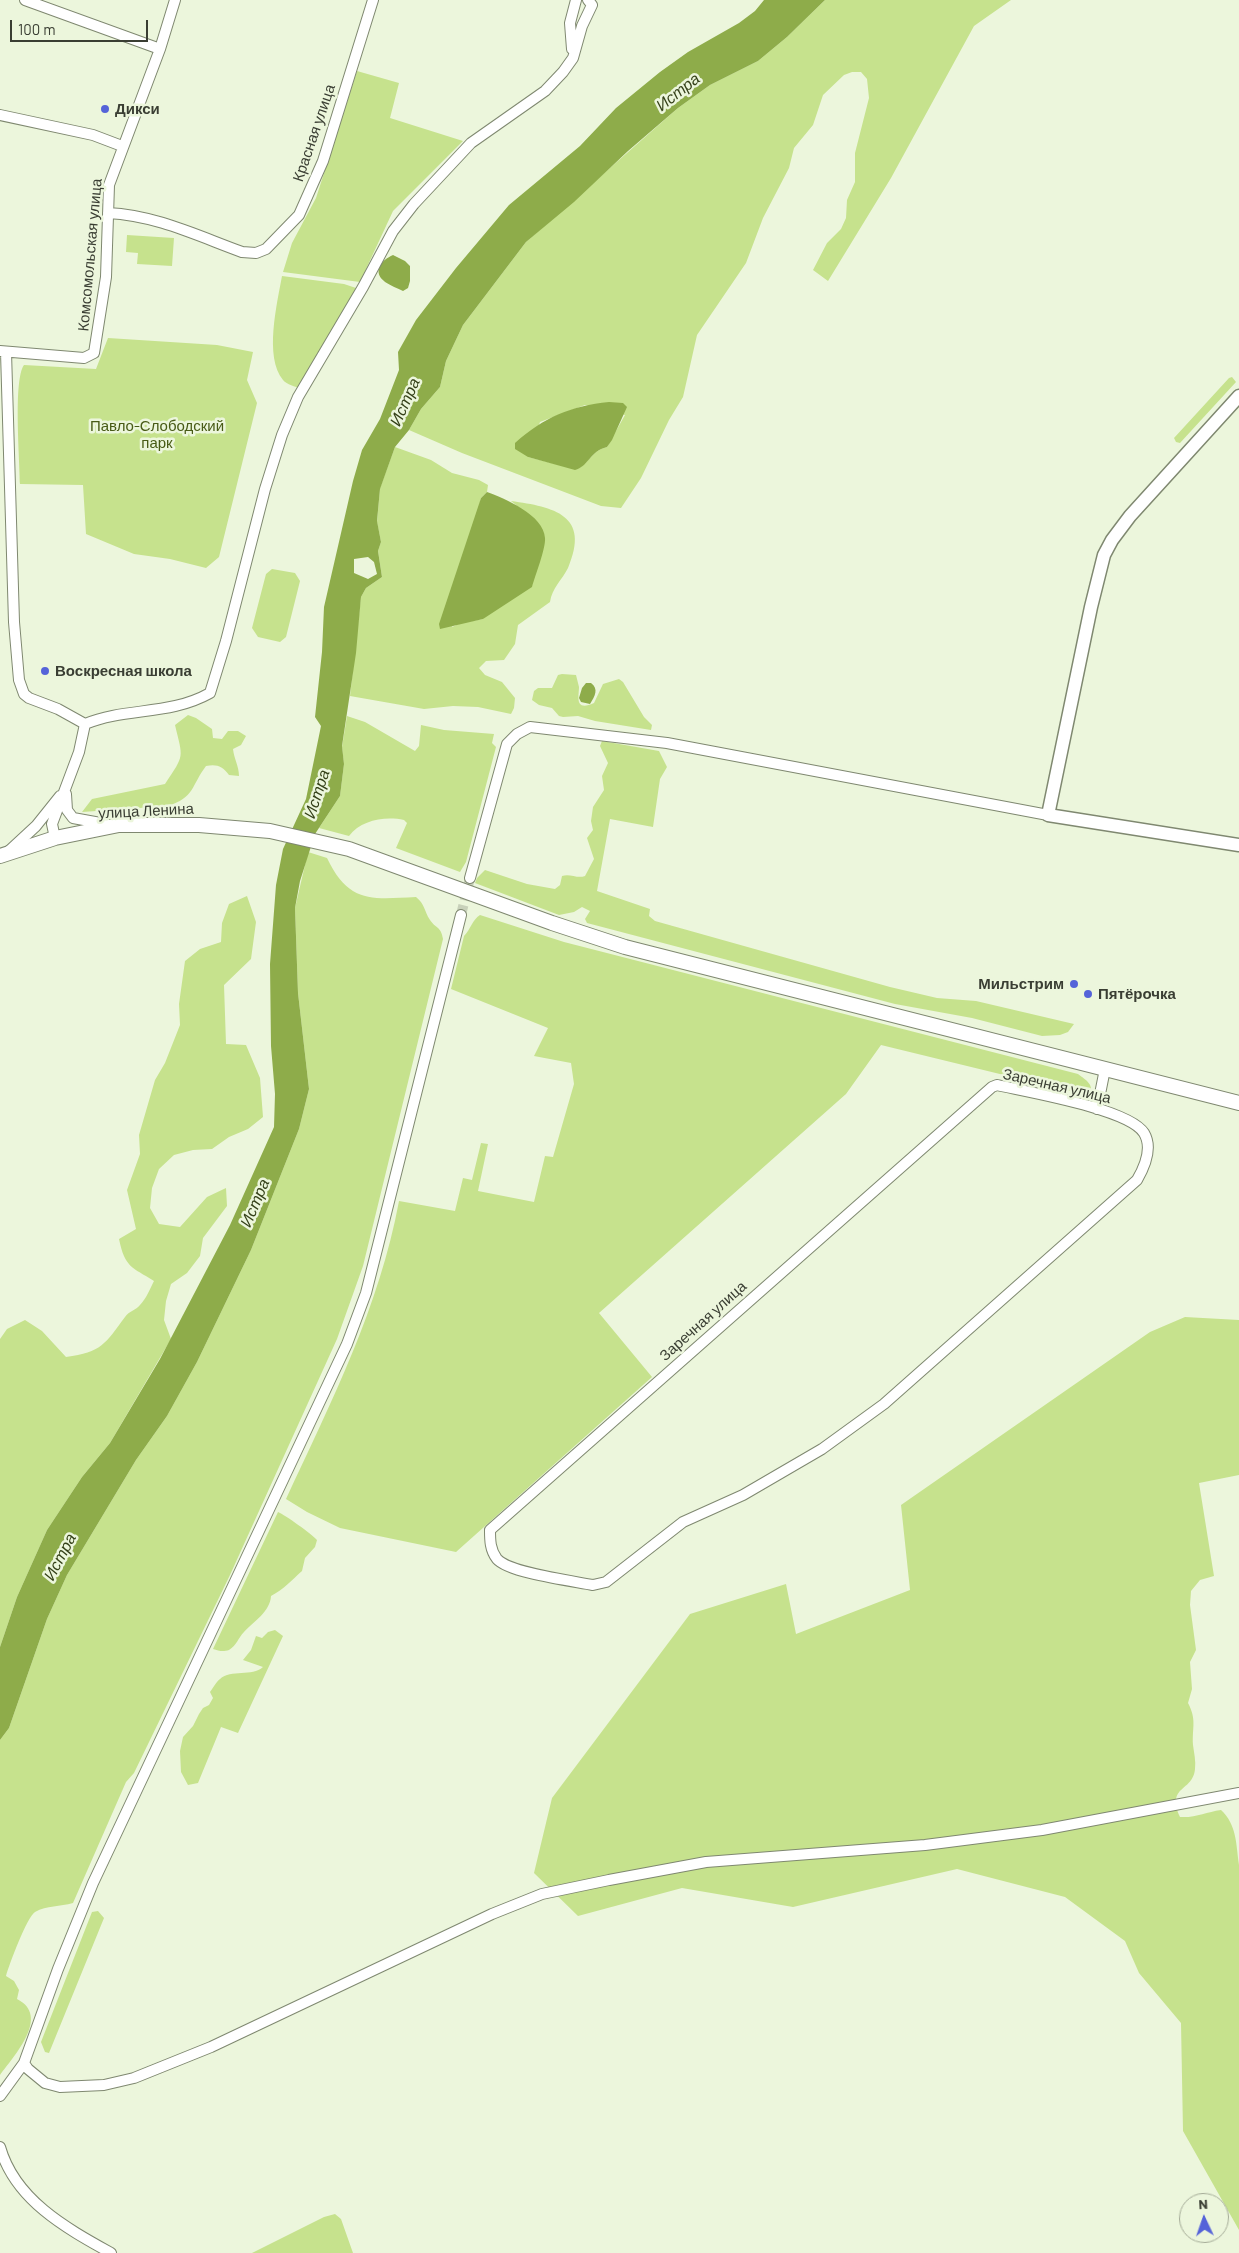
<!DOCTYPE html>
<meta charset="utf-8">
<style>
body{margin:0}
#map{position:relative;width:1239px;height:2253px;overflow:hidden;background:#ecf6dc;font-family:Barlow,sans-serif}
canvas{display:block}
.north{position:absolute;left:1179px;top:2193px;width:50px;height:50px;box-sizing:border-box;background:#ecf6dc;border:1px solid #a5ac98;border-radius:50%;rotate:357deg;font-size:14px;font-weight:700;line-height:20px;text-align:center;color:#3a3e33}
.north::after{content:'';display:block;margin:auto;width:18px;height:22px;background:#5563d9;clip-path:polygon(50% 0,100% 100%,50% 72%,0 100%)}
.scale{position:absolute;left:10px;top:20px;width:138px;height:22px;box-sizing:border-box;border:2px solid #3a3e33;border-top:0;padding-left:6px;font-size:15px;line-height:18px;white-space:nowrap;color:#3a3e33;-webkit-text-stroke:4px #ecf6dc;paint-order:stroke}
</style>
<div id="map">
<canvas width="1239" height="2253"></canvas>
<div class="north">N</div>
<div class="scale">100 m</div>
</div>
<script>
const c = document.querySelector('canvas').getContext('2d');
c.lineJoin = 'round';
function fill(path, color) { c.fillStyle = color; c.fill(path, 'evenodd'); }
function strokePath(path, color, width, dash) { c.strokeStyle = color; c.lineWidth = width; c.lineCap = dash ? 'butt' : 'round'; c.setLineDash(dash || []); c.stroke(path); }
function drawText(font, color, halo, rows, align = 'center') {
  c.font = font + ' Barlow,sans-serif'; c.lineWidth = 5; c.setLineDash([]); c.textBaseline = 'middle'; c.strokeStyle = halo; c.fillStyle = color; for (const [text, x, y, turn = 0] of rows) {
    c.save(); c.translate(x, y); c.rotate((+turn || 0) * Math.PI / 180); c.textAlign = isNaN(turn) ? turn : align; if (halo) c.strokeText(text, 0, 0); c.fillText(text, 0, 0); c.restore();
  }
}
const green = new Path2D(`
 M825,0H1011L974,26L891,178L828,281L813,270L827,243L841,229L846,218L847,200L855,182V153L869,98L867,79L861,72H852L844,75L823,95L813,125L794,148L789,168L763,218L746,263L697,335L683,397L669,420L641,478L621,508L601,506L462,453L409,430L421,409L440,387L446,361L463,325L526,242L678,108L710,85L758,61L787,37ZM585,405L625,415L607,447C590,451 588,467 575,469L528,457L540,422Z
 M357,71L399,83L390,118L463,141L393,211L360,282L283,272L292,243L316,198Z
 M127,235L174,238L172,266L137,264L138,253L126,252Z
 M282,276L344,284L356,288L301,389C295,386 287,385 283,380C264,357 277,304 282,276Z
 M108,338L217,345L253,352L247,380L257,403L219,557L206,568L170,559L134,554L86,534L83,485L20,484C20,461 13,380 24,365L96,369Z
 M1232,377L1236,382L1180,443L1176,442L1174,438L1229,378Z
 M395,447L431,460L452,473L479,480L488,485L487,492L481,498L452,627L461,623L483,619L535,520L511,501C554,507 591,515 568,568C562,580 552,588 550,602L518,625L515,644L504,660L486,661L479,668L485,675L502,682L515,698L514,708L511,714L478,707L453,706L424,709L350,696L361,597L366,588L382,577L378,551L381,542L377,522L380,488Z
 M272,569L295,573L300,581L286,637L280,642L258,637L252,628L266,574Z
 M562,674L576,675C577,679 578,683 579,687C579,696 574,712 594,703L603,684L619,679L623,682L644,717L652,725L651,730L595,721L578,716L563,717L559,716L552,708L539,705L532,700L534,691L538,688H552L558,675Z
 M188,715L196,718L212,729L213,738L222,739L228,731H238L246,736L241,745L233,749C234,759 239,766 239,776L229,775C222,766 217,764 206,766C191,786 195,797 168,806L82,812L92,799L165,784C185,754 183,759 175,725Z
 M347,716L365,722L415,751L419,746L421,725L444,730L494,734L492,743L496,747L466,862L460,872L396,848L407,823L404,820C385,816 361,820 349,836L319,828L340,796L344,764L342,747Z
 M602,741L659,751L667,767L660,779L653,827L610,819L597,891L650,909L649,916L655,921L890,987L937,998L976,1001L1074,1024L1068,1032L1060,1035L1042,1036L972,1018L895,1004L587,923L585,919L590,911L582,907L574,912L559,915L475,883L477,878L485,870L527,884L555,889L560,885L562,876C570,873 577,879 585,876L594,859L587,838L593,830L591,821L593,807L604,790L602,776L608,763L600,746Z
 M308,852L327,858C349,904 372,899 416,897C425,904 424,911 430,920C436,929 441,926 443,939L363,1266L337,1339L230,1575L134,1773L126,1782L73,1903C60,1907 47,1905 35,1912C27,1917 9,1965 6,1976L14,1981L19,1990L17,1999C51,2016 14,2056 0,2075V1740L9,1728L47,1619L67,1575L136,1460L167,1416L197,1362L251,1250L299,1129L309,1089L298,993L295,908Z
 M247,896L256,922L251,959L224,985L226,1044L246,1045L260,1078L263,1117L248,1129L229,1137L212,1149L193,1150L174,1155L159,1169L152,1188L150,1208L159,1224L180,1227L207,1197L226,1188L227,1206L203,1238L200,1256L187,1273L171,1284L166,1301L164,1320L171,1339L110,1443L82,1477L47,1530L17,1597L0,1647V1339L7,1329L25,1320L42,1331L66,1357C102,1352 105,1344 125,1317C129,1311 136,1310 140,1305C146,1299 150,1289 154,1281C132,1267 125,1268 119,1239L136,1229L127,1190L140,1154L139,1135L155,1080L165,1063L180,1025L179,1004L185,961L200,949L221,942L222,923L229,904Z
 M480,915L564,942L1078,1074C1087,1081 1094,1084 1090,1096L881,1045L846,1094L599,1313L652,1377L456,1552L340,1528L307,1512L286,1499C332,1400 379,1308 399,1201L455,1211L463,1178L472,1180L481,1143L488,1144L478,1191L534,1202L545,1156L553,1157L574,1084L571,1063L534,1056L548,1028L451,989L464,936C471,929 472,920 480,915Z
 M1185,1317L1239,1320V1475L1199,1483L1214,1576L1200,1580L1191,1591L1190,1605L1196,1650L1190,1662L1192,1689L1188,1703C1197,1720 1192,1727 1193,1745C1194,1753 1196,1761 1195,1769C1193,1792 1166,1785 1180,1817C1196,1818 1206,1812 1221,1810C1237,1825 1236,1844 1239,1865V2230L1183,2131L1181,2023L1139,1973L1125,1941L1065,1897L957,1869L793,1907L682,1888L578,1916L534,1873L552,1798L690,1614L786,1584L796,1634L910,1590L901,1505L1150,1332Z
 M278,1512C285,1515 312,1534 317,1540L315,1547L305,1558L302,1571C292,1580 284,1589 271,1596C270,1612 254,1621 244,1632C238,1638 237,1645 229,1650C223,1652 219,1651 213,1649Z
 M275,1630L283,1636L238,1733L221,1727L198,1783L188,1785L181,1772L180,1751L183,1737L193,1726L199,1714L203,1708L209,1705L213,1698L210,1692C213,1688 216,1682 220,1679C231,1669 252,1677 263,1667L243,1660L251,1650L256,1636L262,1638L268,1632Z
 M98,1911L104,1918L49,2053L45,2052L41,2042L92,1912Z
 M335,2214L341,2219L353,2253H252L324,2217Z`);
const water = new Path2D(`
 M764,0H825L787,37L758,61L710,85L678,108L628,151L574,202L526,242L463,325L446,361L440,387L421,409L409,430L395,447L380,489L377,521L381,542L378,551L382,577L366,588L361,597L356,653L342,746L344,764L340,796L315,834L300,881L295,908L298,993L309,1089L299,1129L251,1250L197,1362L167,1416L136,1460L67,1575L47,1619L9,1728L0,1740V1647L17,1597L47,1530L82,1477L110,1443L160,1359L230,1225L274,1127L275,1094L271,1046L270,964L276,885L283,849L306,799L321,726L315,717L322,652L324,607L353,481L362,450L380,419L399,370L398,352L416,320L456,268L509,205L580,146L616,108L660,72L688,52L739,23L755,11ZM368,557L374,562L377,574L368,579L354,573V559Z
 M393,255L405,261L410,266V281L408,288L403,291C393,286 373,280 380,266C383,260 387,258 393,255Z
 M609,402L623,403L627,407L612,440L607,447C590,451 588,467 575,470L528,457L515,449V443C544,417 571,406 609,402Z
 M487,492C504,498 544,515 545,538C546,548 535,576 532,587L483,619L440,629L439,624L481,498Z
 M586,683H591C599,689 595,696 590,704L581,702L579,698L582,688Z`);
const minorTunnel = new Path2D(`
 M461,915L470,878`);
const minor = new Path2D(`
 M25,0L160,49
 M572,49L570,23L576,0
 M0,115L93,135L122,146
 M108,213C155,215 198,236 242,252L256,253L266,249L299,215L323,161L373,0
 M0,351L84,358L94,353L106,277L109,185L160,49L175,0
 M6,352L14,622L19,680L24,694L29,698L58,709L85,724
 M85,724C126,707 169,716 210,693L226,641L265,489L282,435L298,397L363,287L393,231L414,204L471,143L545,91L563,72L573,58L582,26L592,5L588,0
 M66,794L67,810L73,818L106,824
 M55,838L52,824L79,752L85,724
 M9,851L36,826L60,796
 M470,878L507,744L517,734L530,727L667,743L1048,815
 M997,1085C1028,1092 1129,1109 1144,1133C1153,1148 1144,1168 1137,1180L884,1404L822,1449L743,1495L683,1522L606,1582L593,1585C573,1581 509,1573 497,1559C490,1550 490,1540 490,1530L992,1087Z
 M1097,1109L1105,1069
 M24,2063L28,2069L45,2083L60,2087L104,2085L134,2078L211,2047L492,1914L542,1894L609,1880L706,1862L925,1845L1042,1830L1239,1793
 M0,2096L24,2063L58,1969L93,1883L347,1344L366,1293L461,915
 M0,2147C15,2200 66,2228 111,2253`);
const tertiary = new Path2D(`
 M1239,396L1130,516L1112,540L1104,555L1091,607L1048,815L1239,845`);
const secondary = new Path2D(`
 M0,856L55,838L119,825H199L270,831L349,849L552,923L625,947L1239,1103`);
const markers = [
 [105,109,5,"#5563d9"],
 [45,671,5,"#5563d9"],
 [1074,984,5,"#5563d9"],
 [1088,994,5,"#5563d9"]
];
const poiNames = [
 ["Дикси",115,109],
 ["Воскресная школа",55,671],
 ["Мильстрим",1064,984,"right"],
 ["Пятёрочка",1098,994]
];
const streetNames = [
 ["Красная улица",314,133,-71],
 ["Комсомольская улица",90,255,-85],
 ["улица Ленина",146,811,-3],
 ["Заречная улица",1057,1086,13],
 ["Заречная улица",703,1321,-42]
];
const parkNames = [
 ["Павло-Слободский",157,426],
 ["парк",157,443]
];
const waterNames = [
 ["Истра",678,92,-38],
 ["Истра",405,402,-66],
 ["Истра",317,794,-72],
 ["Истра",255,1203,-67],
 ["Истра",60,1557,-62]
];
fill(green, '#c6e28d');
fill(water, '#8eac4a');
strokePath(minorTunnel, '#c8d1ba', 10, [10, 5]);
strokePath(minor, '#7f8870', 12);
strokePath(tertiary, '#7f8870', 15);
strokePath(secondary, '#7f8870', 16);
strokePath(minor, '#fff', 10);
strokePath(tertiary, '#fff', 12);
strokePath(secondary, '#fff', 14);
for (const [x, y, r, color] of markers) { const dot = new Path2D(); dot.arc(x, y, r, 0, 2 * Math.PI); c.fillStyle = color; c.fill(dot); strokePath(dot, '#ecf6dc', 2); }
drawText('bold 15px', '#3a3e33', '#ecf6dc', poiNames, 'left');
drawText('15px', '#3a3e33', '#ecf6dc', streetNames);
drawText('15px', '#485b16', '#ecf6dc', parkNames);
drawText('italic 16px', '#354119', '#ecf6dc', waterNames);
</script>
